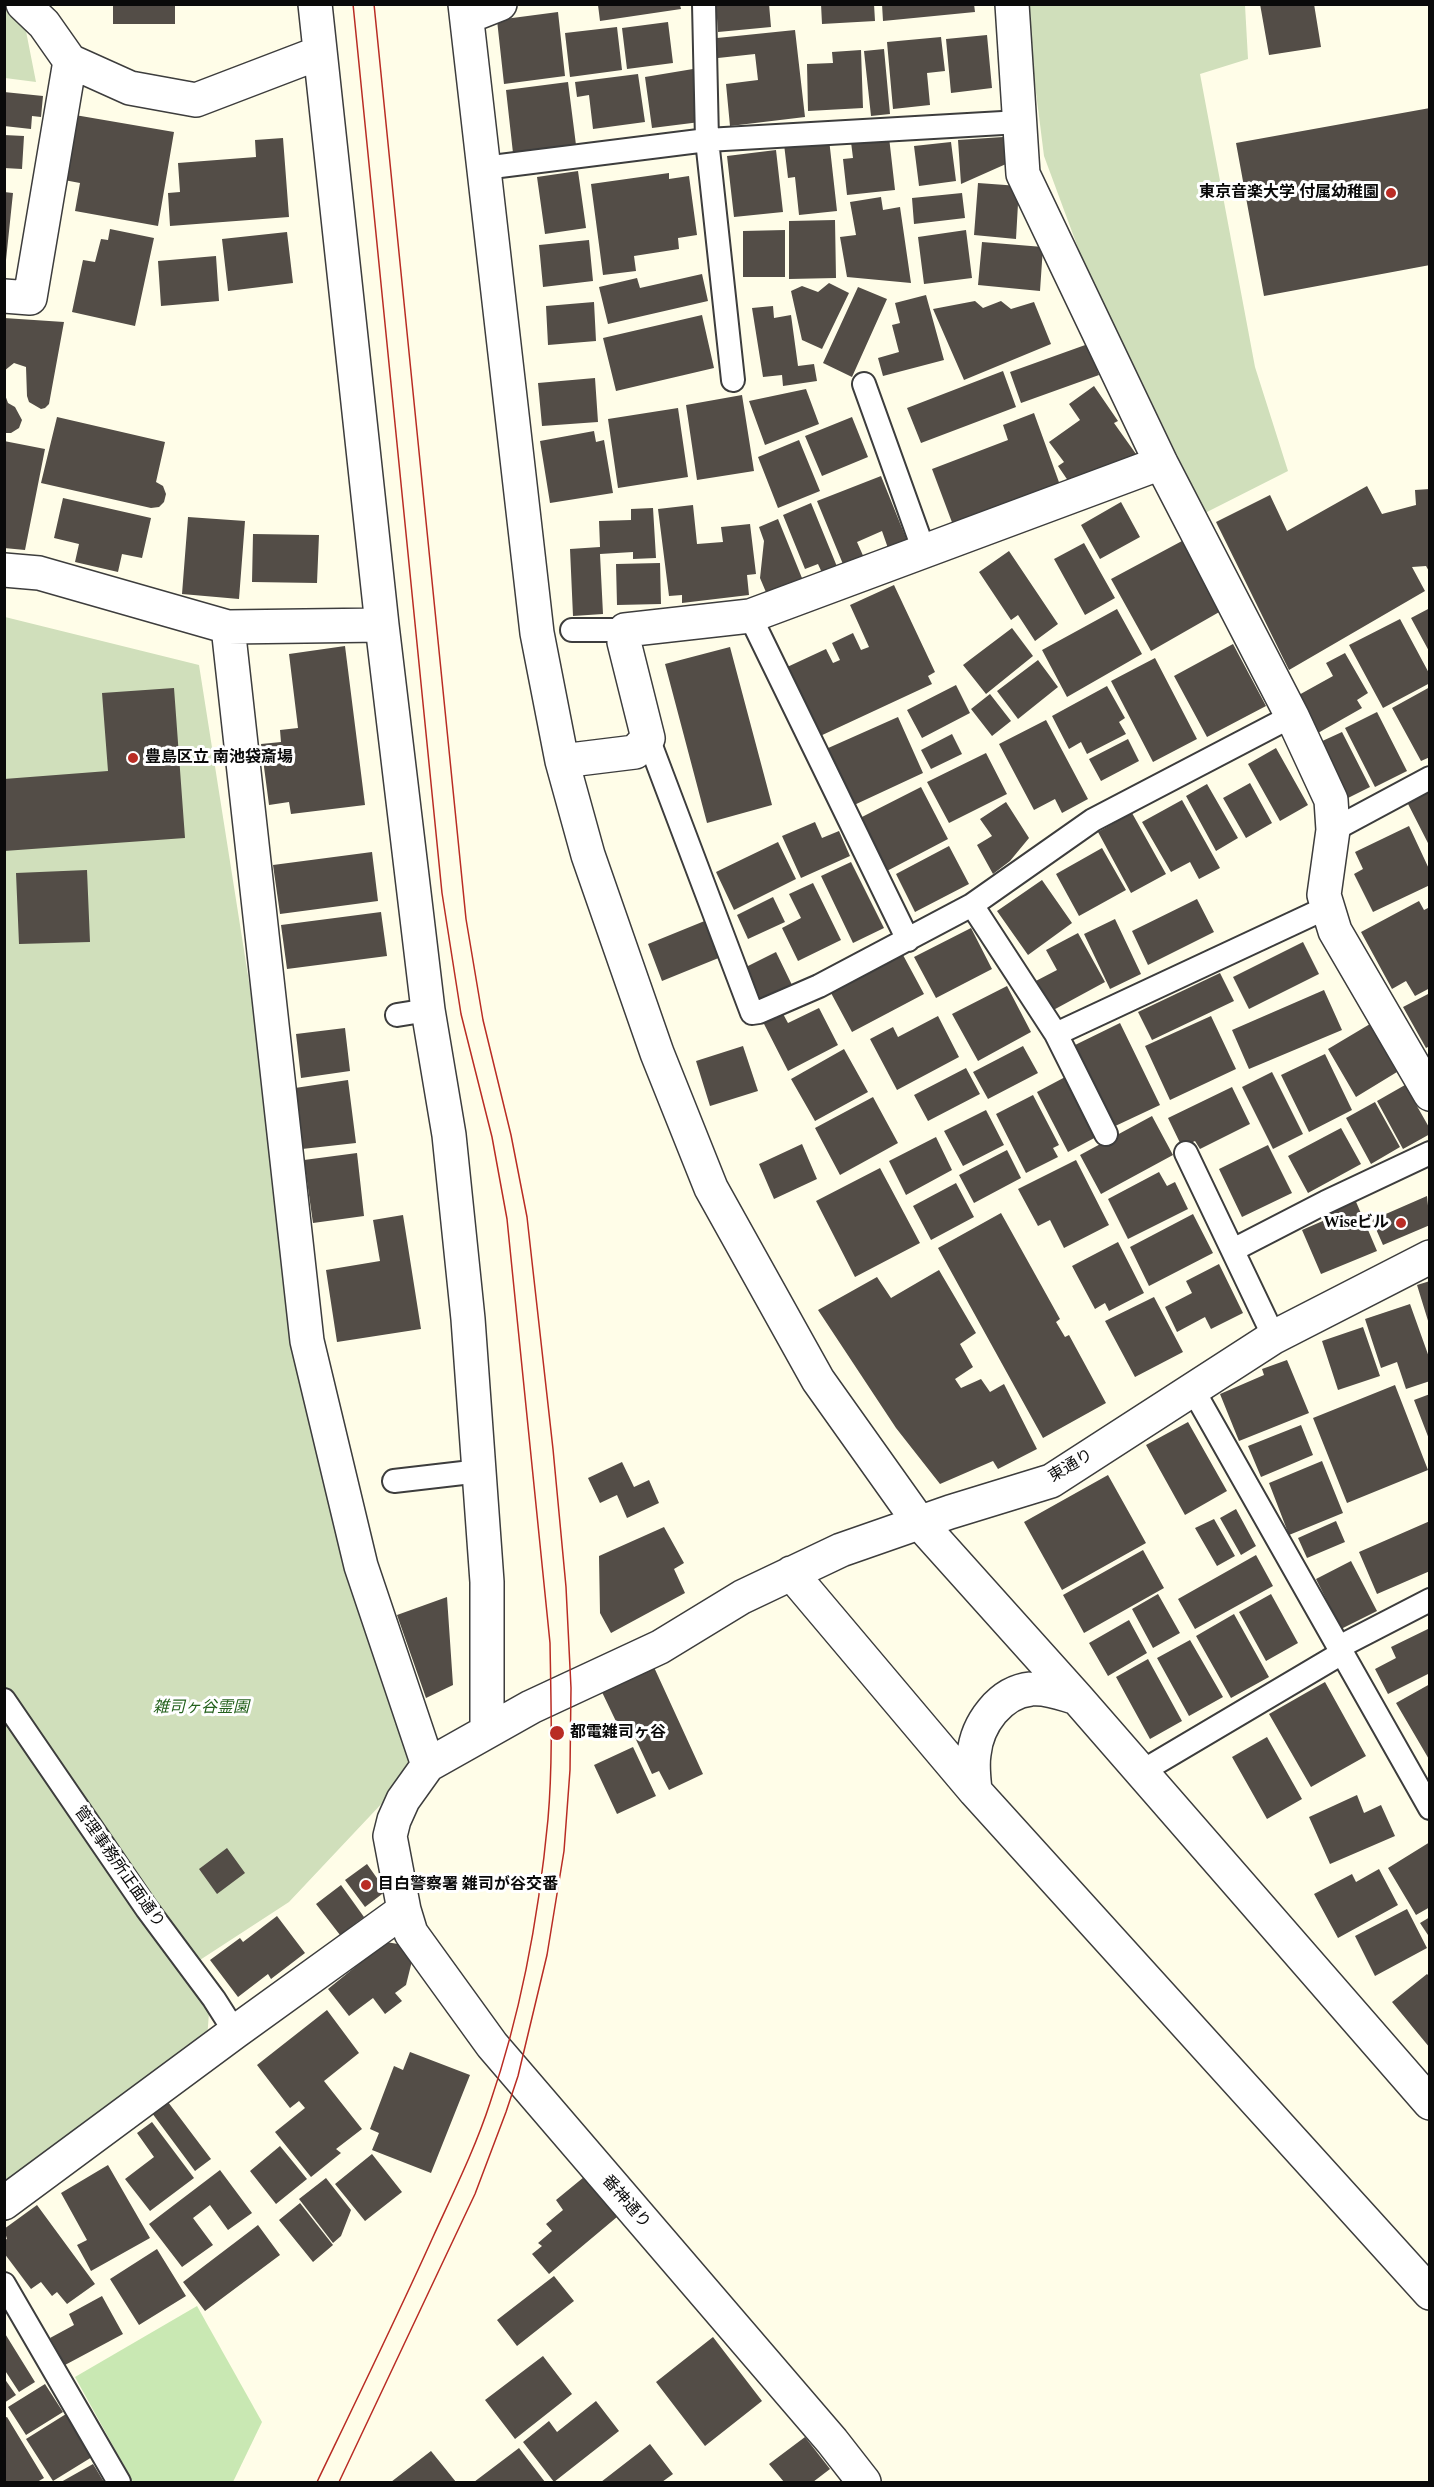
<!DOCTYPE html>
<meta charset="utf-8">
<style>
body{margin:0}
#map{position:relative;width:1434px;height:2487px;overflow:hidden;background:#fffde8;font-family:"Times New Roman",serif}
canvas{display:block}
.frame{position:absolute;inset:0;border:6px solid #0a0a0a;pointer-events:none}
</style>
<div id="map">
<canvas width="1434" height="2487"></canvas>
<div class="frame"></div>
</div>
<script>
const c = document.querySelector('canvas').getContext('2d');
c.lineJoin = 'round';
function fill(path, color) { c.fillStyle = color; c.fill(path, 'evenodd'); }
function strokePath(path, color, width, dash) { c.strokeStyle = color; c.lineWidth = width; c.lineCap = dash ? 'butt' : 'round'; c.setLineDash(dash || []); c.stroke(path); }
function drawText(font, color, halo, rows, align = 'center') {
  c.font = font + ' "Times New Roman","Noto Sans JP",serif'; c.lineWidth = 6; c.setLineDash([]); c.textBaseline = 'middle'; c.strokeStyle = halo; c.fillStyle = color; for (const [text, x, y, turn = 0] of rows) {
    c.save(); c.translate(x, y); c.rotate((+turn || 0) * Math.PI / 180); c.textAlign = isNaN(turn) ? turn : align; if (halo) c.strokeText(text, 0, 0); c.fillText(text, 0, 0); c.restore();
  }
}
const green = new Path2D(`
 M197,2306L262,2422L233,2482H133L75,2377Z`);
const cemetery = new Path2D(`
 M1025,5H1245L1248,59L1200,74L1255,367L1288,471L1205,513L1081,256L1044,156Z
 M4,7L25,26L36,82L5,78Z
 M5,617L199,665L313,1388L415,1761L402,1782L289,1902L180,1973L209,2013L207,2039L5,2182Z`);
const building = new Path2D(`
 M113,4H175V24H113Z
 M716,4H769L771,27L718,32Z
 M821,4H874L875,21L822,24Z
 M882,4H974L975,12L883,21Z
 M1260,4H1314L1321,47L1269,55Z
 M598,5H680L681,9L600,21Z
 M558,12L565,76L504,84L497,20Z
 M668,22L673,63L627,69L622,28Z
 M617,27L622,70L570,77L565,33Z
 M795,30L805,117L730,126L726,84L758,80L755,54L718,58L717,38Z
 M987,35L992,88L951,93L946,39Z
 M941,37L945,71L927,73L930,105L893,109L887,42Z
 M884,49L890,114L871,116L864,51Z
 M861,50L863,108L808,111L807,64L833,63L832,52Z
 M693,69L700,122L652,128L645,77Z
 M638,74L645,122L593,129L589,95L577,97L575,82Z
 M568,82L576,145L513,153L506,90Z
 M4,92L43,96L41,117L32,116L31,129L4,126Z
 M1430,108V265L1264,296L1236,143Z
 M75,115L174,132L158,226L75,211L80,183L64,180Z
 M4,135L24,136L22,169L4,168Z
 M889,137L895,190L847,195L843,159L853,158L851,142Z
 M1003,137L1006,164L961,184L958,140Z
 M283,138L289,217L170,226L168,193L180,192L178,163L256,157L255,140Z
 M829,139L837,211L799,215L795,177L788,178L784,144Z
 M951,142L956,181L919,186L914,146Z
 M776,150L783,212L734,217L727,156Z
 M578,171L586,228L545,234L537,177Z
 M669,173V179L689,176L697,235L678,238L679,249L634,256L636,271L603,275L591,184Z
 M978,183L1019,186L1016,239L974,235Z
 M4,192L13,193L6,260H4Z
 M962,193L965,218L914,224L912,198Z
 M881,197L883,210L900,207L911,283L847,277L840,237L856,235L850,202Z
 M835,220L836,278L789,279V221Z
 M110,229L154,238L135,326L72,312L83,260L95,262L101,239L108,240Z
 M785,230V277H743V231Z
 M966,230L972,278L924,284L918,237Z
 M287,232L293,283L228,291L222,239Z
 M589,240L593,281L543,287L539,245Z
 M982,242L1043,247L1040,291L978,285Z
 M216,256L219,301L161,306L158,261Z
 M702,274L708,301L608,324L599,287L637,278L640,288Z
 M829,283L849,293L822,349L802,340L791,291L802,286L818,292Z
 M858,287L887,299L852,377L823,363Z
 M926,295L944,360L883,376L878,358L899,352L892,325L900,323L895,303Z
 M975,301L983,308L1001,301L1011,309L1034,302L1051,344L964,380L933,309Z
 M594,302L596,341L548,345L546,306Z
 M773,306L774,318L791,315L798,366L814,364L817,381L783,386L782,375L763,377L752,308Z
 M702,315L714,368L616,391L603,338Z
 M4,318L64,322L49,404L45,408L41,409L29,402L27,396L26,367L14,363L4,371Z
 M1088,344L1099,375L1021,403L1010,372Z
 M1003,371L1016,407L921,443L907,408Z
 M595,378L598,422L542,426L538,383Z
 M1094,386L1118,421L1114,423L1136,454L1100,480L1073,488L1058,466L1064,462L1049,442L1080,420L1069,404Z
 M806,389L819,424L765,445L749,401Z
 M4,392L8,403L15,407L22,420L19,428L11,433H4Z
 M742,395L754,471L697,480L686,405Z
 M678,408L688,477L618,488L608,419Z
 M1034,413L1060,485L953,525L932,469L1008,440L1003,425Z
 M57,417L165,442L156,482L163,486L166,494L164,502L159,507L151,508L41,483Z
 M852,417L868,457L822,476L805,436Z
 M594,431L596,442L604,440L613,493L550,503L540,441Z
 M799,440L820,491L778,508L758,457Z
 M4,441L45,449L25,550L4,548Z
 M881,476L908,543L889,551L882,531L857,542L865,560L845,569L817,501Z
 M1367,486L1382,514L1416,505L1415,490L1430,489V573L1426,566L1412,567L1425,591L1289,670L1216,522L1270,495L1287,531Z
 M63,498L151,518L142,558L122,554L118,572L75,562L79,544L54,538Z
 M1121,502L1140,537L1100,559L1081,525Z
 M811,503L838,569L823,575L818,564L805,569L783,515Z
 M693,505L697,544L723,542L721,527L750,524L756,574L747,575L749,595L682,603V595L669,596L658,509Z
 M653,508L656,558L633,559V552L600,554L603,614L573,616L570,549L600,547L599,521L631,520V509Z
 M188,517L245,521L239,599L182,594Z
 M778,519L804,583L768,597L760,578L764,541L759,527Z
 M253,534L319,535L317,583L252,582Z
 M1182,541L1221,611L1151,651L1111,579Z
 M1084,543L1115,598L1085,615L1054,559Z
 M1009,551L1058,624L1035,641L1018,615L1011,620L979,572Z
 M660,563L661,604L617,605L616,564Z
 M894,585L935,672L928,676L932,684L818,737L785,668L826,649L833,663L840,660L832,643L853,633L861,650L869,647L850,605Z
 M1430,608V653L1411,618Z
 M1117,609L1142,654L1067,697L1042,650Z
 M1400,619L1430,675V683L1383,708L1349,645Z
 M1012,628L1033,656L986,694L963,665Z
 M1233,644L1266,706L1207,737L1174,676Z
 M345,646L365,805L291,814L289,802L269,805L261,744L281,742L280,730L298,728L289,654Z
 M730,647L772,805L707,823L665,664Z
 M1345,653L1368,693L1357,700L1362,708L1318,733L1297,696L1333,676L1326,663Z
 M1155,658L1197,739L1153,762L1111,681Z
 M1038,660L1058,687L1018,719L997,691Z
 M956,685L970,713L922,738L907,710Z
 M1107,686L1125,718L1119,722L1126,734L1087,754L1081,742L1069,749L1052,716Z
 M1430,687V757L1421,761L1392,708Z
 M174,688L185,838L4,851V779L108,771L102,693Z
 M990,694L1011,721L992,736L971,709Z
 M1377,712L1407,771L1375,787L1345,728Z
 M898,717L923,773L852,806L826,749Z
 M1046,720L1088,799L1062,813L1055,799L1034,810L999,744Z
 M1342,732L1370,787L1346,799L1318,743Z
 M952,734L962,754L931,769L921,750Z
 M1128,739L1139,761L1101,781L1089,759Z
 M1276,748L1308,805L1280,821L1248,764Z
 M986,753L1007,794L949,823L927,782Z
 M1250,783L1272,823L1246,838L1223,798Z
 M1207,784L1238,838L1216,851L1186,796Z
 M921,787L948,839L885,872L858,819Z
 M1430,790V847L1407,802Z
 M1182,800L1220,868L1199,879L1190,862L1171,872L1142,822Z
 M1006,802L1029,838L1010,861L993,874L977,845L992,836L980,819Z
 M1132,813L1166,874L1131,893L1098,832Z
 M815,822L822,838L839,831L850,856L801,878L782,836Z
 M1409,826L1430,871V885L1373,912L1354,874L1363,869L1355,852Z
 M778,842L796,879L734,910L716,872Z
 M949,846L969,884L915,912L896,874Z
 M1102,848L1126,890L1079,916L1056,874Z
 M372,852L378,901L280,914L273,865Z
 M851,862L884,928L853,943L821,876Z
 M87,870L90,942L19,944L16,873Z
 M1042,880L1072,923L1028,955L997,911Z
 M813,883L841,940L798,961L782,928L801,918L789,894Z
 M773,897L785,922L748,939L737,915Z
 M1197,899L1214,932L1148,965L1132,931Z
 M1419,901L1424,910L1430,907V988L1415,996L1406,981L1392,989L1361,932Z
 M381,912L387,956L287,969L281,925Z
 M1115,919L1141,974L1110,989L1084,934Z
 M707,920L721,957L662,981L648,944Z
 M971,928L992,969L936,998L914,957Z
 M1078,933L1105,982L1046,1014L1030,984L1057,970L1046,950Z
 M1303,942L1319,974L1249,1009L1233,977Z
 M776,952L792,985L758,1002L742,969Z
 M903,955L924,994L852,1032L831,993Z
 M1220,973L1234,1001L1152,1040L1138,1012Z
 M1007,986L1031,1032L978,1061L952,1014Z
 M1324,990L1342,1030L1249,1069L1232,1030Z
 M1430,993V1046L1426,1048L1403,1007Z
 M819,1008L838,1045L788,1071L763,1022L782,1012L788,1023Z
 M938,1016L959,1057L897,1090L870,1039L893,1027L898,1037Z
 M1211,1016L1236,1069L1170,1100L1145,1046Z
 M1120,1023L1160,1105L1111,1128L1073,1046Z
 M1370,1024L1397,1072L1356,1097L1328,1049Z
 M345,1028L350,1071L301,1078L296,1034Z
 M743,1046L758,1091L710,1106L696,1061Z
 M1023,1046L1038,1073L988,1099L973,1072Z
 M844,1049L868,1092L815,1121L791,1079Z
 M1325,1054L1352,1110L1309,1132L1281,1075Z
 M966,1068L980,1094L928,1121L914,1095Z
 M1272,1072L1303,1134L1273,1149L1242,1087Z
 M1067,1076L1098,1136L1068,1152L1037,1092Z
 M348,1080L356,1143L302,1149L295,1088Z
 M1405,1085L1430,1129V1134L1403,1149L1377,1101Z
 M1232,1087L1250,1124L1200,1149L1195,1141L1182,1147L1168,1118Z
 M1033,1095L1059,1145L1053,1148L1058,1157L1026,1173L996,1114Z
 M873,1097L898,1143L840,1175L815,1128Z
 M1375,1102L1400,1147L1371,1164L1346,1118Z
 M986,1110L1004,1145L963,1166L944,1131Z
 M1152,1116L1173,1155L1101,1194L1080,1155Z
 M1341,1128L1361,1164L1308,1193L1288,1156Z
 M936,1137L952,1170L906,1195L889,1161Z
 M802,1144L817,1179L774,1199L759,1164Z
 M1268,1145L1292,1193L1242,1217L1219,1169Z
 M1007,1150L1021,1178L974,1203L959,1175Z
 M357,1153L364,1216L313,1223L304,1160Z
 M1076,1160L1109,1225L1064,1248L1050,1220L1038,1226L1018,1189Z
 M880,1168L920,1243L855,1277L816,1201Z
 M1159,1172L1167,1186L1175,1182L1188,1209L1128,1239L1108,1199Z
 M956,1183L974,1217L931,1240L913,1206Z
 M1427,1196L1430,1225L1383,1245L1372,1220Z
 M1354,1197L1377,1251L1321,1274L1302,1230L1325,1220L1322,1211Z
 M1001,1213L1060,1319L1056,1322L1065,1337L1069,1335L1106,1403L1043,1438L938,1248Z
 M1193,1214L1213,1253L1149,1286L1130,1247Z
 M403,1215L421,1329L337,1342L326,1270L380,1261L373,1220Z
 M1118,1242L1144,1293L1109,1311L1105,1303L1095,1309L1072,1266Z
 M1219,1264L1243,1313L1211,1329L1205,1317L1177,1332L1165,1307L1192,1293L1186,1281Z
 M939,1270L976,1333L960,1344L973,1367L955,1379L961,1388L981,1379L990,1392L1004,1384L1037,1449L998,1469L993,1461L940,1484L896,1428L818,1310L877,1277L891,1298Z
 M1430,1281V1324H1429L1417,1285Z
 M1154,1297L1183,1352L1135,1377L1105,1321Z
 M1410,1304L1430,1360V1381L1406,1389L1397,1362L1381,1368L1365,1319Z
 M1363,1327L1380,1376L1338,1390L1322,1341Z
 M1287,1360L1309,1413L1239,1441L1220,1394L1264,1375L1262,1369Z
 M1395,1385L1428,1470L1347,1503L1313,1418Z
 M1430,1394V1439H1429L1414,1400Z
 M1188,1422L1227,1491L1185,1515L1146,1445Z
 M1301,1425L1313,1455L1261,1477L1248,1446Z
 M1322,1461L1343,1513L1289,1535L1269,1483Z
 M622,1462L634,1487L649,1480L659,1503L627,1518L617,1495L600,1503L588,1478Z
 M1108,1475L1146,1543L1062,1590L1024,1522Z
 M1236,1509L1256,1546L1241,1555L1220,1518Z
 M1214,1519L1235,1556L1217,1566L1195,1528Z
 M1336,1521L1345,1542L1307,1558L1298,1538Z
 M1430,1521V1571L1377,1594L1359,1552Z
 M664,1527L684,1563L674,1569L685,1593L611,1633L600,1613L599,1556Z
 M1143,1550L1164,1588L1084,1633L1063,1595Z
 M1256,1555L1273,1586L1195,1629L1178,1599Z
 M1351,1561L1377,1611L1341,1629L1316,1579Z
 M1158,1594L1180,1633L1153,1648L1132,1609Z
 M1271,1594L1298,1643L1266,1661L1239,1612Z
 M447,1597L453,1685L426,1698L397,1615Z
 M1234,1614L1269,1677L1231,1698L1196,1636Z
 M1129,1620L1147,1653L1108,1676L1089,1643Z
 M1430,1628V1673L1388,1694L1375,1669L1396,1658L1391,1647Z
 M1190,1640L1223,1697L1189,1716L1157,1658Z
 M1148,1659L1182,1721L1150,1739L1116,1677Z
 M653,1665L703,1774L669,1790L659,1771L652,1774L632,1731L623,1736L601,1690Z
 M1325,1682L1366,1756L1311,1787L1269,1714Z
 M1430,1684V1761L1396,1703Z
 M1267,1737L1302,1799L1267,1819L1232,1757Z
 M633,1747L656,1796L617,1814L594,1765Z
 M1357,1795L1364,1813L1381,1805L1395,1836L1330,1864L1309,1817Z
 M1430,1842V1907L1416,1915L1388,1868Z
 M227,1848L245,1873L217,1894L199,1869Z
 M367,1864L386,1891L365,1907L345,1880Z
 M1379,1869L1398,1905L1338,1938L1314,1894L1352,1874L1356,1882Z
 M341,1885L364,1917L340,1935L316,1904Z
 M1407,1909L1427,1948L1375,1976L1355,1936Z
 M277,1916L305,1953L271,1979L268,1974L238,1997L210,1960L240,1938L243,1942Z
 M1430,1917V1938L1420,1923Z
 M386,1942L398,1944L412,1961L406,1985L395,1993L402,2001L385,2014L373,1998L349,2016L328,1989Z
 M1427,1974L1430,1977V2048L1392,2002Z
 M327,2010L359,2053L324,2081L362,2129L336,2149L341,2153L311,2177L275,2132L305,2108L299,2101L290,2108L257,2065Z
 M410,2052L470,2075L431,2173L372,2150L379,2133L370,2129L394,2066L403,2070Z
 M168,2102L211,2159L195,2171L152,2113Z
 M152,2122L194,2178L150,2211L125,2179L154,2157L137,2133Z
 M280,2146L307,2179L276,2204L250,2171Z
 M372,2154L402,2192L365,2221L335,2184Z
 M108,2165L150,2238L91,2271L77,2245L87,2240L61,2193Z
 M220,2170L252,2213L228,2230L210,2205L193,2218L213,2245L182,2267L149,2224Z
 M584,2177L617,2217L549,2274L532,2254L542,2246L538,2243L552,2231L546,2224L563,2210L556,2200Z
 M326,2178L351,2210L341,2236L333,2243L299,2199Z
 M300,2203L333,2245L313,2262L279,2220Z
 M37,2205L95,2284L67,2304L57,2292L52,2296L41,2282L31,2289L4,2253V2240L7,2239L4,2229Z
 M258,2225L280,2255L205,2311L183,2282Z
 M157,2249L186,2296L139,2325L110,2279Z
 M554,2276L574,2301L517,2346L497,2320Z
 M102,2296L123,2334L65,2365L50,2338L74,2325L69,2314Z
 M4,2332L35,2382L19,2392L4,2369Z
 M713,2337L762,2401L705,2446L656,2382Z
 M543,2356L572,2394L515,2439L485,2400Z
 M4,2378L16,2395L4,2403Z
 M45,2384L63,2412L26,2435L8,2407Z
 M596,2401L619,2431L554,2482L523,2442L549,2421L557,2432Z
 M66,2414L92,2457L53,2481L26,2439Z
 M7,2417L44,2478L37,2482H4V2418Z
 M805,2437L830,2469L813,2482H784L769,2464Z
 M650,2444L673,2474L662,2482H601Z
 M519,2448L545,2482H474Z
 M431,2451L456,2482H391Z
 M93,2464L104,2482H61Z`);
const service = new Path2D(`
 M704,4L707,140L733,380
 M484,168L707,140L1020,122
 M864,384L924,551
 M750,616L908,940
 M572,630H625
 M648,738L752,1013L759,1012L819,986L972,905L1093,820L1292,716
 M1333,830L1430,778
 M972,905L1056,1034
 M397,1015L428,1010
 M1106,1134L1056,1034L1328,907
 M1186,1153L1274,1337
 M1233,1250L1326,1202L1430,1153
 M1192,1388L1430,1808
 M394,1481L480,1471
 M1339,1647L1430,1600
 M4,1700L147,1909L214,1999L235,2032
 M1141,1772L1342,1653
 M4,2284L119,2482`);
const minor = new Path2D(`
 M23,4L44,24L70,61L130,88L196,100L319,53
 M315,4L382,625L428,1010L449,1135L468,1319L487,1582V1731
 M465,4L537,633L562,761L588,855L657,1053L711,1188L818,1380L919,1522L1077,1698L1430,2103
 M1012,4L1023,174L1161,463L1292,716L1331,800L1333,830L1324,895L1335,931L1430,1094
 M467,17L500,4
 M4,296L30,298L70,61
 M4,570L39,573L228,627L382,625
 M228,627L307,1341L361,1566L428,1765
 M562,761L635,752L648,738L624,642L625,630L750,616L1161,463
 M791,1573L975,1791L1430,2293
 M975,1791C974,1779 972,1766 974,1754C977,1724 1000,1692 1031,1689C1047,1687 1063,1694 1077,1698
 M404,1910L411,1933L492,2045L832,2441L864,2482
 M4,2203L235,2032L404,1910L390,1836L394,1820L403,1800L428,1765L531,1707L660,1647L742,1597L841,1550L950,1512L1051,1481L1274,1337L1430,1257`);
const tram = new Path2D(`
 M317,2482C356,2401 396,2319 433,2237C453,2193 475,2149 490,2103C521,2013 539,1914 548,1819C553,1761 551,1701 550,1643L507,1219L492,1137L461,1014L442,893L353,4
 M339,2482L475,2194L506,2112L518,2076L547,1955L564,1851L570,1770L571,1688L566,1587L553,1449L527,1217L511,1135L483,1020L466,919L374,4`);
const markers = [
 [1391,193,6,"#b92c24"],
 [133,758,6,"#b92c24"],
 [1401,1223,6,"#b92c24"],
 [557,1733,8,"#b92c24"],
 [366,1885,6,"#b92c24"]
];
const poiNames = [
 ["東京音楽大学 付属幼稚園",1379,193,"right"],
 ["豊島区立 南池袋斎場",145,758],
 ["Wiseビル",1389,1223,"right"],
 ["都電雑司ヶ谷",570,1733],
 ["目白警察署 雑司が谷交番",378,1885]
];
const streetNames = [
 ["東通り",1071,1466,-31],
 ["管理事務所正面通り",119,1867,55],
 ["番神通り",626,2202,49]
];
const parkNames = [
 ["雑司ヶ谷霊園",201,1708]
];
fill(green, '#c9e8b3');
fill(cemetery, '#d0dfbb');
fill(building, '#534d47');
strokePath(service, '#3d3d3d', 26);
strokePath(minor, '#3d3d3d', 36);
strokePath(service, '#fff', 22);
strokePath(minor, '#fff', 33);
strokePath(tram, '#b92c24', 1.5);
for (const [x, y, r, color] of markers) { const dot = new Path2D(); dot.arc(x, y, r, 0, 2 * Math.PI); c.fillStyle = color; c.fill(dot); strokePath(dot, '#fff', 2); }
drawText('bold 16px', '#0a0a0a', '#fff', poiNames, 'left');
drawText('16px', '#0a0a0a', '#fff', streetNames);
drawText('italic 16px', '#23611c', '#fff', parkNames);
</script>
